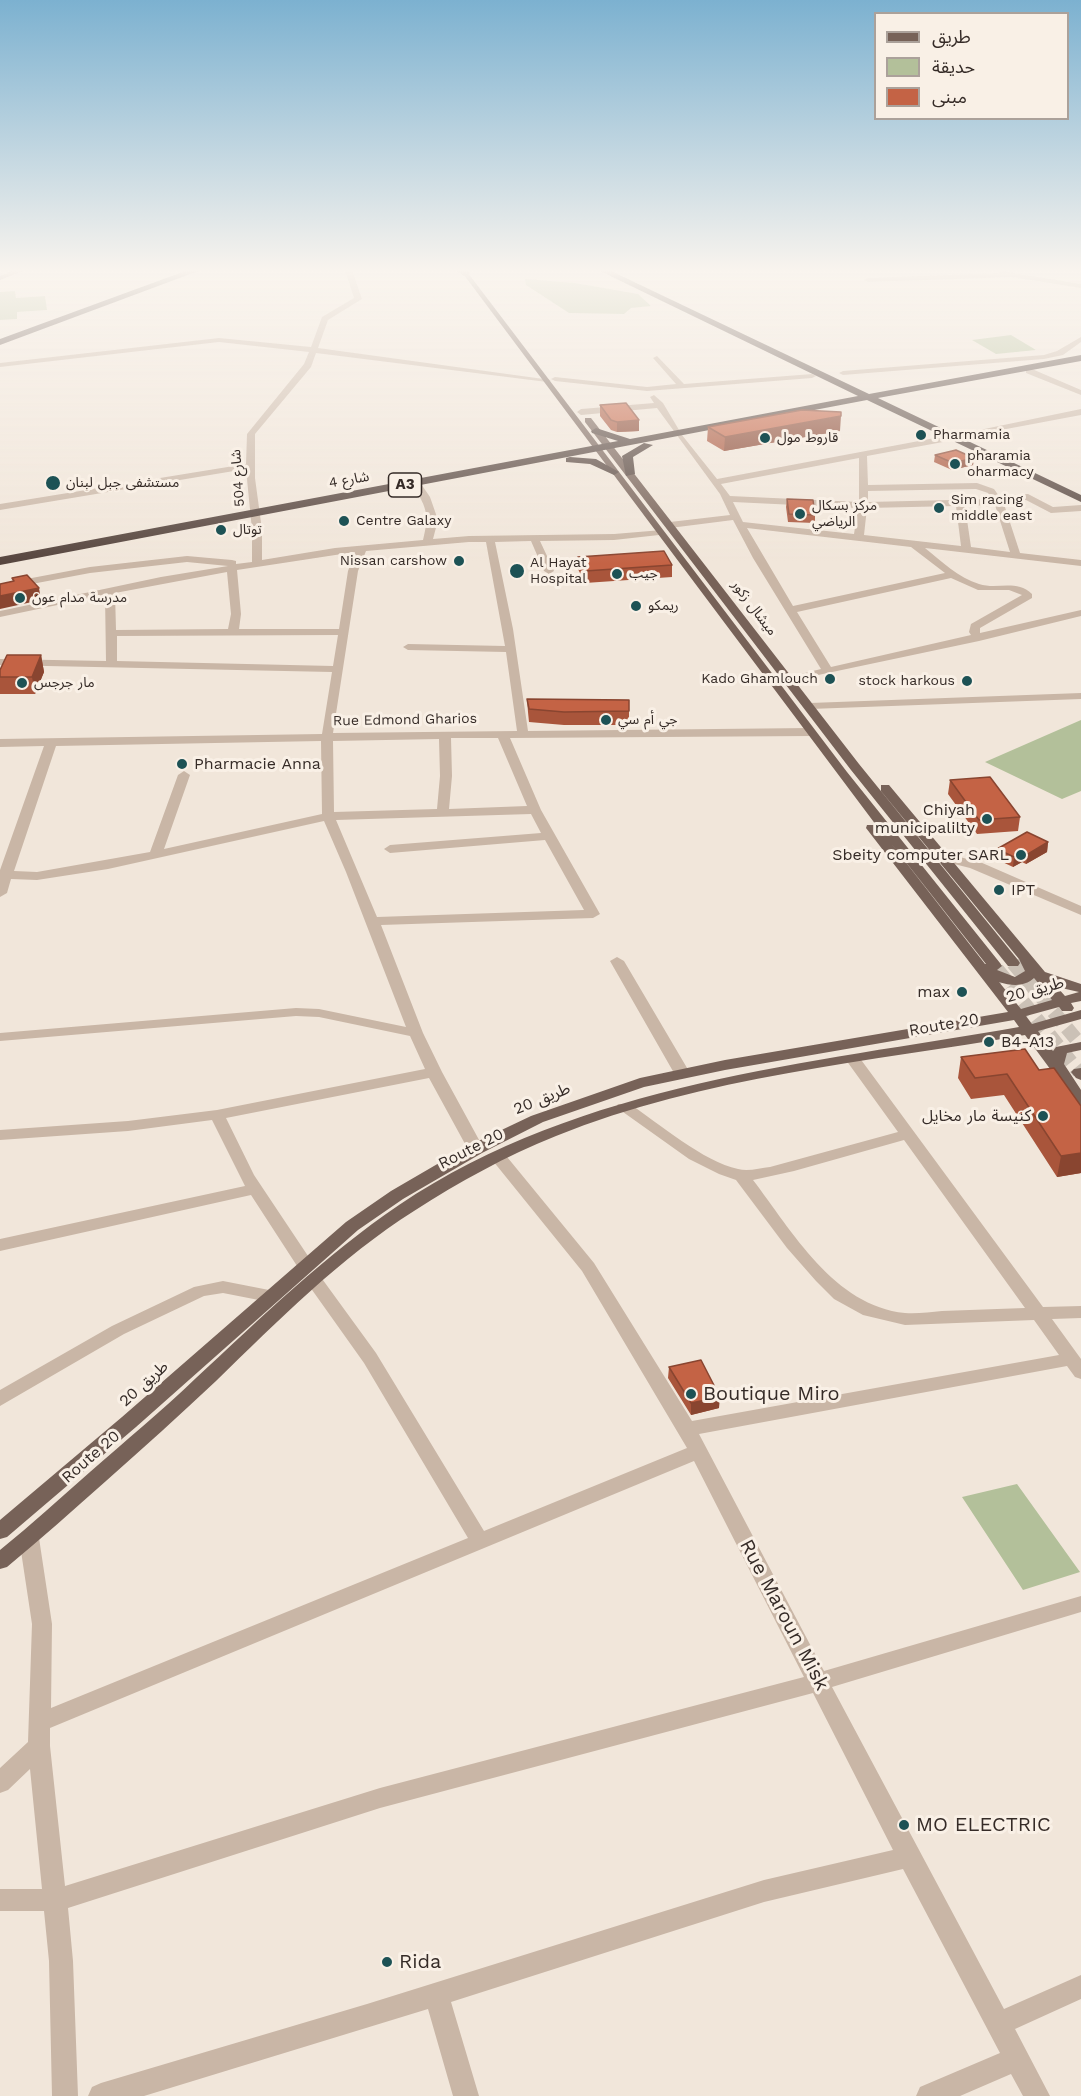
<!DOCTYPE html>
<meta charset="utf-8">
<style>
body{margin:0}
#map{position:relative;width:1081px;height:2096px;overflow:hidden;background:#f1e6da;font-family:"Work Sans","Noto Sans Arabic",sans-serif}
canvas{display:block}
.legend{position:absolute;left:874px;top:12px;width:195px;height:108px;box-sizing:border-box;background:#f9f0e6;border:2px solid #aba19a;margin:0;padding:8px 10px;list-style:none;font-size:18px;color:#352b27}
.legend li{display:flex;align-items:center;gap:12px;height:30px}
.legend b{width:30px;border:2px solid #aba19a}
</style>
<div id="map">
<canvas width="1081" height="2096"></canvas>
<ul class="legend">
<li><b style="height:8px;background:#776258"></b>طريق</li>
<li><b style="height:16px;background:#b3c09a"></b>حديقة</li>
<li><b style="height:16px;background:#c46345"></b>مبنى</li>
</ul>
</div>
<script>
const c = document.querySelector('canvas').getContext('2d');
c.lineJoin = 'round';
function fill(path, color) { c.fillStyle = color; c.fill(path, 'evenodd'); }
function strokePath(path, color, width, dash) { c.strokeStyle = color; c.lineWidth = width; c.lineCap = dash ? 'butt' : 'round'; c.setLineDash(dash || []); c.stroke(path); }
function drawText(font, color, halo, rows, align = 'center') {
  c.font = font + ' "Work Sans","Noto Sans Arabic",sans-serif'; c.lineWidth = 6; c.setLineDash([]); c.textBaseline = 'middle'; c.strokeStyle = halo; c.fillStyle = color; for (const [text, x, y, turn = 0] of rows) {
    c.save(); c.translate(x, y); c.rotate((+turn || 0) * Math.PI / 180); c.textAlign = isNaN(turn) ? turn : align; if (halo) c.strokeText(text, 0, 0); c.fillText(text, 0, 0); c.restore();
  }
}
const green = new Path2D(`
 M525,279L575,283L638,294L651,306L631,308L624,314L569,313L526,285Z
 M15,291L16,298L45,296L47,310L17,312V319L0,320V292Z
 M1011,335L1036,350L996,354L972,340Z
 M1081,720V791L1062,799L985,762Z
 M1017,1484L1080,1572L1023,1590L962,1497Z`);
const majorTunnel = new Path2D(`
 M1013,963L1081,1045
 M997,969L1079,1072`);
const minor = new Path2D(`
 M345,270H352L362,299L328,320L318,348L551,380L547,382L316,353L311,367L255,434V478L262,530V560L335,548L423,540C430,513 426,506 411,483L416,480L419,481L430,497L438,520L433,539L469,536L614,534L662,530V534L659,535L614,540L540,541L554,571L549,574L544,571L531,541L495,542L513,629L528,731L810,728L816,732L810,736L510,738L541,810L600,914L593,918L381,925L423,1033L442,1072L484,1149L476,1154L470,1153L429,1078L226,1118L254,1175L314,1265L311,1269H299L251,1195L0,1251V1239L245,1186L212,1120L128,1131L0,1140V1130L128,1121L217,1110L425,1069L410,1036L319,1017L296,1016L0,1041V1033L296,1008L319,1009L406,1027L346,872L324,821L108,869L37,880L11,879L7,893L0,897V870L44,746L0,747V739L322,734L332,672L0,665V659L106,661L105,595L0,617V611L161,577L228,566L187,562L90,573L0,590V584L90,567L187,556L232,560L236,561V564L252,562V530L246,469L0,510V504L246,464L247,434L304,364L309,352L219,342L0,367V363L219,338L311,347L322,317L354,298ZM469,542H486L505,646L408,644L403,647L408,650L506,652L517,731L333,733L358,571L366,551ZM355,552L348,571L339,629H239L241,614L237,570ZM227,572L231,614L228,629L116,630L115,593ZM338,635L333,666L117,661V636ZM451,738H498L527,806L449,809L452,776ZM439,739L440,776L437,809L334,812L333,741ZM321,741L322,814L164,849L190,775L184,771L178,775L150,852L37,872L14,871L56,746ZM531,814L541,833L390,845L384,849L390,853L545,840L584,910L377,917L336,820Z
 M1001,271L1081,284V288L1012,277L868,282L864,280L868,278L998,273Z
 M1081,337V342L1063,355L1044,359L843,375L839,373L843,371L1044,355L1057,351Z
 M657,356L684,384L812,374L816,376L812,378L647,391L555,381L551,379L555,377L647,387L676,384L653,358Z
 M1026,369H1032L1081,390V395L1026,373Z
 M654,395L663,403L682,435L717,479L940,437L944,440L943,442L867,456L868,485L977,483L994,489L999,496L1028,494L1053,507L1081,505V511L1051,513L1026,500L1003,501L1020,553L1081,560V566L925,548C941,561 959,578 979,584C997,590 1016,579 1032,594V598L980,628V633L1081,610V616L979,641L785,682V678L821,669L753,558L733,520L670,528L665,525L670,522L730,515L720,494L657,408L581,415L577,412L581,409L654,403L650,397ZM859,458V502L730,496L721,484ZM976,489L988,493L992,499L868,502V491ZM733,502L858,508L854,534L743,522ZM995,505L1010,552L971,547L965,506ZM956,506L961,546L864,535L867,508ZM747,528L911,547L945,573L793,606ZM951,578L978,590H1009L1022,595L971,624L969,632L971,635L831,667L797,612Z
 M1081,409V415L969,436L965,433Z
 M1081,693V699L810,709L804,706L810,703Z
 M943,853L980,862L1081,906V915L970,868L938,860L936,857L938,854Z
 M617,957L624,961L690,1073L687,1076H677L674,1073L610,961Z
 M854,1055L859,1057L1043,1307L1081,1306V1318L1052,1319L1081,1359V1379L1075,1377L1067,1366L699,1434L824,1671L1081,1596V1612L832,1687L1004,2009L1081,1975V1999L1015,2029L1050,2096H1023L1011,2074L960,2096H916L920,2087L1000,2053L903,1869L764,1902L451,2002L479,2096H453L428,2009L144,2096H88L92,2087L101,2083L367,2004L764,1880L893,1850L813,1693L380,1808L68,1908L73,1961L78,2096H52L49,1961L44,1911H0V1889H42L30,1769L8,1790L0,1793V1768L28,1742L32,1624L19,1538L22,1532L29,1530L36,1532L39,1538L52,1624L51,1708L468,1538L364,1363L305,1280L308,1276H320L376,1353L484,1531L687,1448L582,1271L489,1156L497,1151L503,1152L594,1263L692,1421L1059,1355L1034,1320L905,1325L863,1315L834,1299L816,1281L787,1248L736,1180L719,1174L689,1159L616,1107L618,1104H630C658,1123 704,1162 738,1169C748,1172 760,1168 770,1167L898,1132L846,1060ZM904,1140L1025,1308C997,1309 970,1310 942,1311C930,1312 917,1314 905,1313C834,1306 792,1231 753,1180L794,1171ZM694,1461L804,1677L380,1788L65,1886L50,1746V1728Z
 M223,1281L269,1290L275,1292L278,1296L275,1300L269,1302L223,1293L204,1296L124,1334L0,1406V1390L112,1326L194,1287Z`);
const major = new Path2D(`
 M14,270H25L0,280V276Z
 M455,270L468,273L847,772L1000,963L1002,966L997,970L1015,977L1025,971L1019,959L881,791V785H889L1045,972L1081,984V1001L1071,1003L1074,1008L1072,1011H1062L1059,1007L1026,1016L1032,1024L1081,1010V1019L1038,1031L1053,1051L1056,1047L1081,1042V1050L1067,1053L1064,1064L1081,1090V1106L1076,1104L1025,1035C869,1062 704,1076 556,1136C506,1156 459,1182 414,1211C341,1257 278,1321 216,1381C180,1415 143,1448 106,1481C73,1510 41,1539 7,1567L0,1569V1550C31,1525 60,1498 90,1472C125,1441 162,1411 196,1378C261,1318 325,1255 399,1205C582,1082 808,1064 1019,1027L1014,1020L725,1070L644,1087L543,1122L482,1153L403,1199L358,1230L136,1427L7,1537L0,1539V1520L122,1417L346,1222L391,1191L470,1145L531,1116L640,1078L725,1060L1008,1012L866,828L867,825H876L464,275ZM890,842L986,964H985ZM1034,978L1052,1000L1021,1009L999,982C1012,986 1024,987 1034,978ZM1057,987L1079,992L1065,996Z
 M585,418H591L859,764L1018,960L1020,963L1018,966H1008L851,770L585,422Z
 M1081,1068V1080L1076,1078L1071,1072L1074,1069Z`);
const highway = new Path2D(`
 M188,270H201L0,345V339Z
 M459,270H468L470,274L463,276Z
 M598,270H609L869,394L1081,355V361L878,398L1081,495V502L867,400L0,565V557L618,441L592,433L591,431L596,428L630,439L858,396Z
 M644,443L653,445L633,457L635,474L626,476L622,456Z
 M570,457L596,459L619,472L614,475L590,464L566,462V458Z`);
const wall = new Path2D(`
 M600,405L639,420V431L617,432L611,430L600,416Z
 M708,427L840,431L724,451L707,441Z
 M935,455L974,458L973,465L952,470L934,462Z
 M787,499L815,515V523L788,522L786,507Z
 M578,557L672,565V577L585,583L578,569Z
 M41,655L44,672L35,694H0V670Z
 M527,699L629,700V725H564L529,722L528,712Z
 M950,780L1020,817L1018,831L977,834L948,794Z
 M1048,842L1047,852L1026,864L1022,862L1013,867L996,859L997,849Z
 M961,1057L1039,1070L1081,1106V1173L1057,1177L1004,1095L971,1099L958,1078Z
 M669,1367L719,1408L691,1415L668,1378Z`);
const shadedWall = new Path2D(`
 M841,416L840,431L724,451L725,437Z
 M639,420V431L617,432V422Z
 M974,458L973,465L952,470L953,463Z
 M39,588L41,600L0,609V596Z
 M41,655L44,672L35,694L32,677Z
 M1048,842L1047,852L1026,864L1028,854Z
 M1023,852L1022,862L1013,867L1014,857Z
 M1081,1153V1173L1057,1177L1061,1156Z
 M720,1397L719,1408L691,1415V1403Z`);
const building = new Path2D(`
 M626,403L639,420L617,422L611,420L600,405Z
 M802,410L841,412V416L725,437L708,427Z
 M956,450L974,458L953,463L935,455Z
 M787,499L813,500L815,515L789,514Z
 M664,551L672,565L585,571L578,557Z
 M27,575L39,588L0,596V584L14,581L12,578Z
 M7,655H41L32,677H0V670Z
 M527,699L629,700V711L564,712L529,709Z
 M990,777L1020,817L979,820L950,780Z
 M1027,832L1048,842L1028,854L1023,852L1014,857L997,849Z
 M1025,1049L1039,1070L1054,1068L1081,1106V1153L1061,1156L1007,1074L975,1078L961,1057Z
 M701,1360L720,1397L691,1403L669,1367Z`);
const markers = [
 [921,435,6,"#1d5255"],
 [765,438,6,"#1d5255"],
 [955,464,6,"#1d5255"],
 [53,483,8,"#1d5255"],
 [939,508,6,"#1d5255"],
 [800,514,6,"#1d5255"],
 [344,521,6,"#1d5255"],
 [221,530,6,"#1d5255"],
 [459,561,6,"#1d5255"],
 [517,571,8,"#1d5255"],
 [617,574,6,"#1d5255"],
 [20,598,6,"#1d5255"],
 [636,606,6,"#1d5255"],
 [830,679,6,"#1d5255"],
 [967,681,6,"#1d5255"],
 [22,683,6,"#1d5255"],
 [606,720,6,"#1d5255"],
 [182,764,6,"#1d5255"],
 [987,819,6,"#1d5255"],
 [1021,855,6,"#1d5255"],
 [999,890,6,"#1d5255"],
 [962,992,6,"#1d5255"],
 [989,1042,6,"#1d5255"],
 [1043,1116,6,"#1d5255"],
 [691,1394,6,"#1d5255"],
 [904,1825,6,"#1d5255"],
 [387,1962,6,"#1d5255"]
];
const farPoinames = [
 ["Pharmamia",933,435],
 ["قاروط مول",777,438],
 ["pharamia",967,456],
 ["oharmacy",967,472],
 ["مستشفى جبل لبنان",66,483],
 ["Sim racing",951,500],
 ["middle east",951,516],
 ["مركز بسكال",812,506],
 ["الرياضي",812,522],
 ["Centre Galaxy",356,521],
 ["توتال",233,530],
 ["Nissan carshow",447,561,"right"],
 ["Al Hayat",530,563],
 ["Hospital",530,579],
 ["جيب",629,574],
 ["مدرسة مدام عون",32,598],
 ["ريمكو",648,606],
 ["Kado Ghamlouch",818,679,"right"],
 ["stock harkous",955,681,"right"],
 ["مار جرجس",34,683],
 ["جي أم سي",618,720]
];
const farStreetnames = [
 ["شارع 504",238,478,-94],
 ["شارع 4",349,480,-10],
 ["ميشال زكور",754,608,53],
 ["Rue Edmond Gharios",405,720,-1]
];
const shields = [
 [405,485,33]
];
const shieldNames = [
 ["A3",405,485]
];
const poiNames = [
 ["Pharmacie Anna",194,764,"left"],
 ["Chiyah",975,810],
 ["municipalilty",975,828],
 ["Sbeity computer SARL",1009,855],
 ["IPT",1011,890,"left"],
 ["max",950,992],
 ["B4-A13",1001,1042,"left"],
 ["كنيسة مار مخايل",1031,1116]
];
const streetNames = [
 ["طريق 20",1035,990,-15],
 ["Route 20",944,1025,-10],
 ["طريق 20",542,1099,-22],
 ["Route 20",471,1149,-27],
 ["طريق 20",144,1384,-42],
 ["Route 20",91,1457,-41]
];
const nearPoinames = [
 ["Boutique Miro",703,1394],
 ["MO ELECTRIC",916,1825],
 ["Rida",399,1962]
];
const nearStreetnames = [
 ["Rue Maroun Misk",784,1615,62]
];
fill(green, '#b3c09a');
strokePath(majorTunnel, '#cbc1b6', 14, [14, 7]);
fill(minor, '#c9b6a6');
fill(major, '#776258');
fill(highway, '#56453e');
fill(wall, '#a9553b');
fill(shadedWall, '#894530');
fill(building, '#c46345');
strokePath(building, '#894530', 1.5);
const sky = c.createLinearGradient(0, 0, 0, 564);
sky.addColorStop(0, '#7cb1d0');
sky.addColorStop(0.48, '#f9f4ee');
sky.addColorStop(1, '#f9f4ee00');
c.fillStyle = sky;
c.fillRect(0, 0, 1081, 564);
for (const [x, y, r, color] of markers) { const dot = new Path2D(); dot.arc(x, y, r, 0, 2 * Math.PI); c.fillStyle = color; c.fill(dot); strokePath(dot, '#f9f0e6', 2); }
drawText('14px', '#352b27', '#f9f0e6', farPoinames, 'left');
drawText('14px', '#352b27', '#f9f0e6', farStreetnames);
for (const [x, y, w] of shields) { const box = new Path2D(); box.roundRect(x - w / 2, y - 12, w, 24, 4.5); c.fillStyle = '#f9f0e6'; c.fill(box); strokePath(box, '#352b27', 1.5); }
drawText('bold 15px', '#352b27', null, shieldNames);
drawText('16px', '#352b27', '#f9f0e6', poiNames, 'right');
drawText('16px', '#352b27', '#f9f0e6', streetNames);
drawText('20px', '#352b27', '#f9f0e6', nearPoinames, 'left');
drawText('20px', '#352b27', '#f9f0e6', nearStreetnames);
</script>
